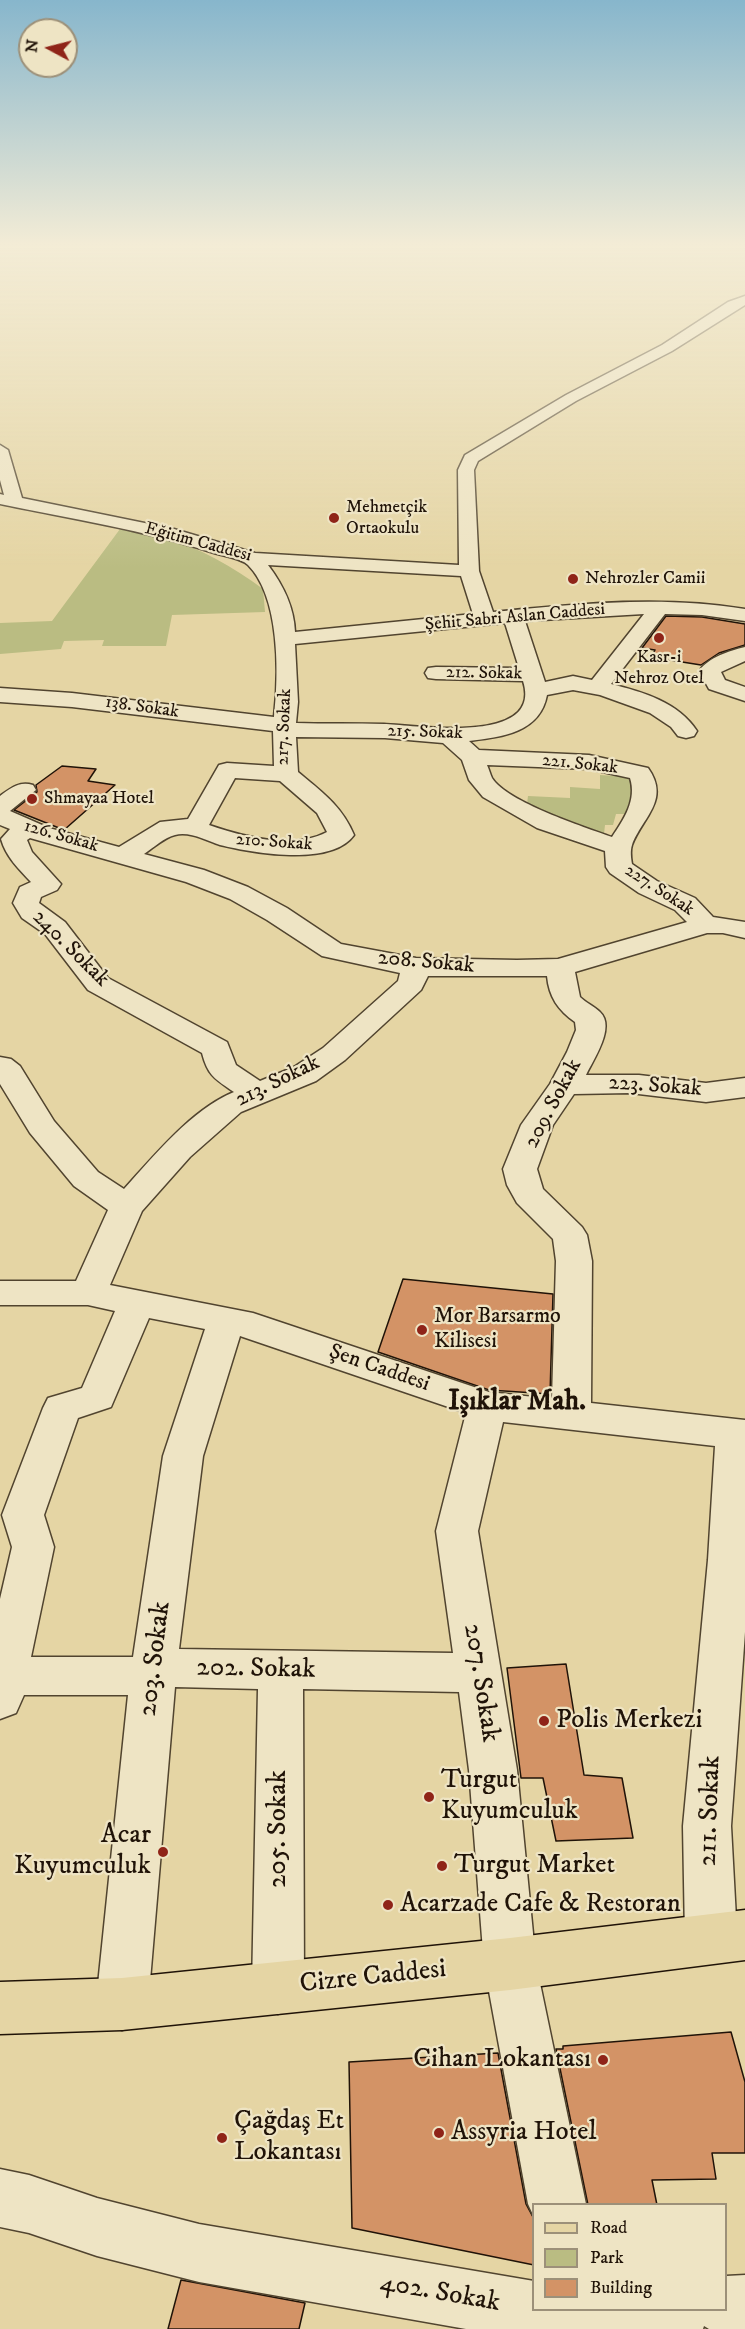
<!DOCTYPE html>
<meta charset="utf-8">
<style>
body{margin:0}
#map{position:relative;width:745px;height:2329px;overflow:hidden;background:#e5d5a4;font-family:"IM FELL DW Pica",serif}
canvas{display:block}
.legend{position:absolute;left:532px;top:2203px;width:195px;height:108px;box-sizing:border-box;background:#eee4c4;border:2px solid #9c9079;margin:0;padding:8px 10px;list-style:none;font-size:18px;color:#201308}
.legend li{display:flex;align-items:center;gap:12px;height:30px}
.legend b{width:30px;border:2px solid #9c9079}
.north{position:absolute;left:18px;top:18px;width:60px;height:60px;box-sizing:border-box;background:#eee4c4;border:2px solid #9c9079;border-radius:50%;rotate:277deg;font-size:16px;font-weight:700;line-height:24px;text-align:center;color:#201308}
.north::after{content:'';display:block;margin:auto;width:21px;height:27px;background:#8f2418;clip-path:polygon(50% 0,100% 100%,50% 72%,0 100%)}
</style>
<div id="map">
<canvas width="745" height="2329"></canvas>
<ul class="legend">
<li><b style="height:8px;background:#e5d5a4"></b>Road</li>
<li><b style="height:16px;background:#babc82"></b>Park</li>
<li><b style="height:16px;background:#d39366"></b>Building</li>
</ul>
<div class="north">N</div>
</div>
<script>
const c = document.querySelector('canvas').getContext('2d');
c.lineJoin = 'round';
function fill(path, color) { c.fillStyle = color; c.fill(path, 'evenodd'); }
function strokePath(path, color, width, dash) { c.strokeStyle = color; c.lineWidth = width; c.lineCap = dash ? 'butt' : 'round'; c.setLineDash(dash || []); c.stroke(path); }
function drawText(font, color, halo, rows, align = 'center') {
  c.font = font + ' "IM FELL DW Pica",serif'; c.lineWidth = 4.5; c.setLineDash([]); c.textBaseline = 'middle'; c.strokeStyle = halo; c.fillStyle = color; for (const [text, x, y, turn = 0] of rows) {
    c.save(); c.translate(x, y); c.rotate((+turn || 0) * Math.PI / 180); c.textAlign = isNaN(turn) ? turn : align; if (halo) c.strokeText(text, 0, 0); c.fillText(text, 0, 0); c.restore();
  }
}
const green = new Path2D(`
 M120,529C134,532 149,533 162,537C199,547 233,567 263,589L265,612L172,615L166,646H102L104,640L64,641L61,649L0,654V623L52,621Z
 M600,775L633,777L640,795L628,814H616L613,825H605L604,834L557,823L527,804L528,796L570,798V787L600,789Z`);
const building = new Path2D(`
 M666,616L702,617L745,624V645L719,653L701,665L651,657L655,650L642,648Z
 M62,766L96,769L88,781L115,785L64,830L14,810L37,792L36,785Z
 M403,1279L553,1294L550,1394L489,1390L378,1352Z
 M566,1664L584,1775L622,1778L633,1838L556,1841L543,1778H521L507,1668Z
 M731,2032L745,2082V2153H712L716,2179L652,2180L657,2205H588L556,2049H563V2046Z
 M498,2053L526,2204L534,2219V2265L352,2228L349,2062Z
 M181,2280L305,2303L299,2329H168Z`);
const minor = new Path2D(`
 M745,296V305L672,351L576,401L478,461L474,470L479,571L493,612C576,604 662,595 745,609V621L702,615L665,614L611,684C643,692 678,702 697,731L694,736L686,738L678,736L671,727L650,713L600,695L573,690L547,695C540,733 501,737 469,741L479,750L589,755L648,768C671,800 642,818 632,845C630,851 631,858 632,864L657,881L695,898L713,917L745,922V938L723,933H707L575,972L580,997C586,1003 594,1006 600,1012C616,1027 593,1060 586,1075H639L706,1083L745,1078V1097L706,1102L630,1093L574,1094L553,1125L537,1169L543,1189L582,1227L587,1235L592,1261L591,1403L745,1420V1632L731,1826L737,1937L729,1955L711,1962L693,1955L685,1937L683,1826L708,1560L715,1446L503,1422L478,1531L517,1770L536,1964L586,2204H534V2217L528,2204L484,1964L469,1770L459,1692L303,1689L304,1988L296,2006L278,2014L260,2006L252,1988L258,1689L175,1687L148,2004L141,2023L122,2030L103,2023L96,2004L128,1695H24L16,1713L0,1719V1599L12,1547L2,1515L43,1408L48,1398L82,1388L115,1311L88,1305H0V1281H76L108,1210L74,1186L30,1133L0,1084V1057L11,1059L20,1066L54,1121L98,1172L124,1189C154,1156 192,1109 234,1092C215,1079 208,1076 202,1053L88,990L45,934L22,918L13,903L20,887L31,882C19,869 6,857 1,839L10,829L0,825V796C11,788 19,781 33,785L36,790L10,811L49,828L119,847L160,822L188,819L219,765L227,763L274,766L273,731L72,707L0,702V688L72,693L274,717C279,674 280,597 248,565C241,558 223,556 214,553C144,530 72,519 0,504V494L4,495L0,480V445L8,450L22,498L174,529L255,553L459,565L458,470L465,455L566,395L662,345L728,302ZM268,565L461,576L473,614L295,632C294,606 283,585 268,565ZM644,614L592,680L573,676L545,682L525,621ZM505,623L519,668L436,667L428,668L425,673L428,678L436,679L523,681C544,746 415,725 384,724C355,723 325,724 296,723L298,702L295,644ZM296,737L385,738L443,743L462,760L469,780L483,797L537,828L605,851L606,867L610,873L639,893L675,910L687,922L558,959L517,960L416,958L341,944L287,908L248,887L204,870L144,854C153,848 165,837 175,835C190,831 207,841 220,845C253,853 331,867 354,835C342,806 321,791 298,772ZM487,765L589,769L630,778C637,800 624,819 612,837C584,827 507,802 492,778C490,774 489,769 487,765ZM235,778L280,781L317,813L327,832C293,850 244,837 209,825ZM30,838L186,882L230,899L267,920L322,956L400,973L398,981L323,1048L294,1067L260,1081L236,1065L227,1042L108,978L65,922L39,903L41,897L57,890L61,884L32,852L27,840ZM428,976H547C549,997 558,1010 575,1022L576,1030L567,1052L550,1084L521,1125L503,1169L507,1185L517,1203L553,1239L556,1261L552,1399L489,1392L253,1313L110,1285L142,1211L190,1157L241,1112L316,1081L345,1060L421,990ZM149,1318L205,1329L163,1456L133,1657H31L54,1547L44,1515L78,1418L111,1407ZM240,1336L466,1413L436,1531L453,1653L179,1649L203,1456Z
 M745,647V661L721,672L725,680L745,687V701L709,689L699,671C709,657 729,651 745,647Z
 M0,2169L29,2175L97,2198L199,2224L534,2281V2310H726V2276L745,2275V2329H709L704,2326L703,2329H466L199,2282L97,2256L29,2233L0,2227Z`);
const major = new Path2D(`
 M745,1910V1960L510,1990L122,2030L0,2034V1982L122,1978L510,1938Z`);
const markers = [
 [334,518,6,"#8f2418"],
 [573,579,6,"#8f2418"],
 [659,638,6,"#8f2418"],
 [32,799,6,"#8f2418"],
 [422,1330,6,"#8f2418"],
 [544,1721,6,"#8f2418"],
 [429,1797,6,"#8f2418"],
 [163,1852,6,"#8f2418"],
 [442,1866,6,"#8f2418"],
 [388,1905,6,"#8f2418"],
 [603,2060,6,"#8f2418"],
 [439,2133,6,"#8f2418"],
 [222,2138,6,"#8f2418"]
];
const farPoinames = [
 ["Mehmetçik",346,508],
 ["Ortaokulu",346,529],
 ["Nehrozler Camii",585,579],
 ["Kasr-i",659,658,"center"],
 ["Nehroz Otel",659,679,"center"],
 ["Shmayaa Hotel",44,799]
];
const farStreetnames = [
 ["Eğitim Caddesi",198,543,15],
 ["Şehit Sabri Aslan Caddesi",515,618,-5],
 ["212. Sokak",484,674,1],
 ["138. Sokak",142,708,8],
 ["217. Sokak",285,727,-88],
 ["215. Sokak",425,733,2],
 ["221. Sokak",580,765,6],
 ["126. Sokak",61,837,16],
 ["210. Sokak",274,843,4],
 ["227. Sokak",659,891,33]
];
const streetNames = [
 ["240. Sokak",70,949,45],
 ["208. Sokak",426,963,5],
 ["213. Sokak",278,1082,-26],
 ["223. Sokak",655,1087,4],
 ["209. Sokak",554,1104,-62],
 ["Şen Caddesi",379,1369,19]
];
const poiNames = [
 ["Mor Barsarmo",434,1317],
 ["Kilisesi",434,1342]
];
const nearStreetnames = [
 ["203. Sokak",156,1659,-83],
 ["202. Sokak",256,1670,1],
 ["207. Sokak",480,1683,81],
 ["211. Sokak",711,1811,-88],
 ["205. Sokak",279,1829,-90],
 ["Cizre Caddesi",373,1978,-6],
 ["402. Sokak",440,2294,10]
];
const nearPoinames = [
 ["Polis Merkezi",556,1721],
 ["Turgut",441,1781],
 ["Kuyumculuk",441,1812],
 ["Acar",151,1836,"right"],
 ["Kuyumculuk",151,1867,"right"],
 ["Turgut Market",454,1866],
 ["Acarzade Cafe & Restoran",400,1905],
 ["Cihan Lokantası",591,2060,"right"],
 ["Çağdaş Et",234,2122],
 ["Lokantası",234,2153],
 ["Assyria Hotel",451,2133]
];
const districtNames = [
 ["Işıklar Mah.",517,1403]
];
fill(green, '#babc82');
fill(building, '#d39366');
strokePath(building, '#201308', 1.5);
strokePath(minor, '#51442f', 3);
strokePath(major, '#201308', 3);
fill(minor, '#eee4c4');
fill(major, '#e5d5a4');
const sky = c.createLinearGradient(0, 0, 0, 568);
sky.addColorStop(0, '#87b6cc');
sky.addColorStop(0.43, '#f3ecd6');
sky.addColorStop(1, '#f3ecd600');
c.fillStyle = sky;
c.fillRect(0, 0, 745, 568);
for (const [x, y, r, color] of markers) { const dot = new Path2D(); dot.arc(x, y, r, 0, 2 * Math.PI); c.fillStyle = color; c.fill(dot); strokePath(dot, '#eee4c4', 2); }
drawText('18px', '#201308', '#eee4c4', farPoinames, 'left');
drawText('18px', '#201308', '#eee4c4', farStreetnames);
drawText('22px', '#201308', '#eee4c4', streetNames);
drawText('22px', '#201308', '#eee4c4', poiNames, 'left');
drawText('27px', '#201308', '#eee4c4', nearStreetnames);
drawText('27px', '#201308', '#eee4c4', nearPoinames, 'left');
drawText('bold 28px', '#201308', '#eee4c4', districtNames);
</script>
